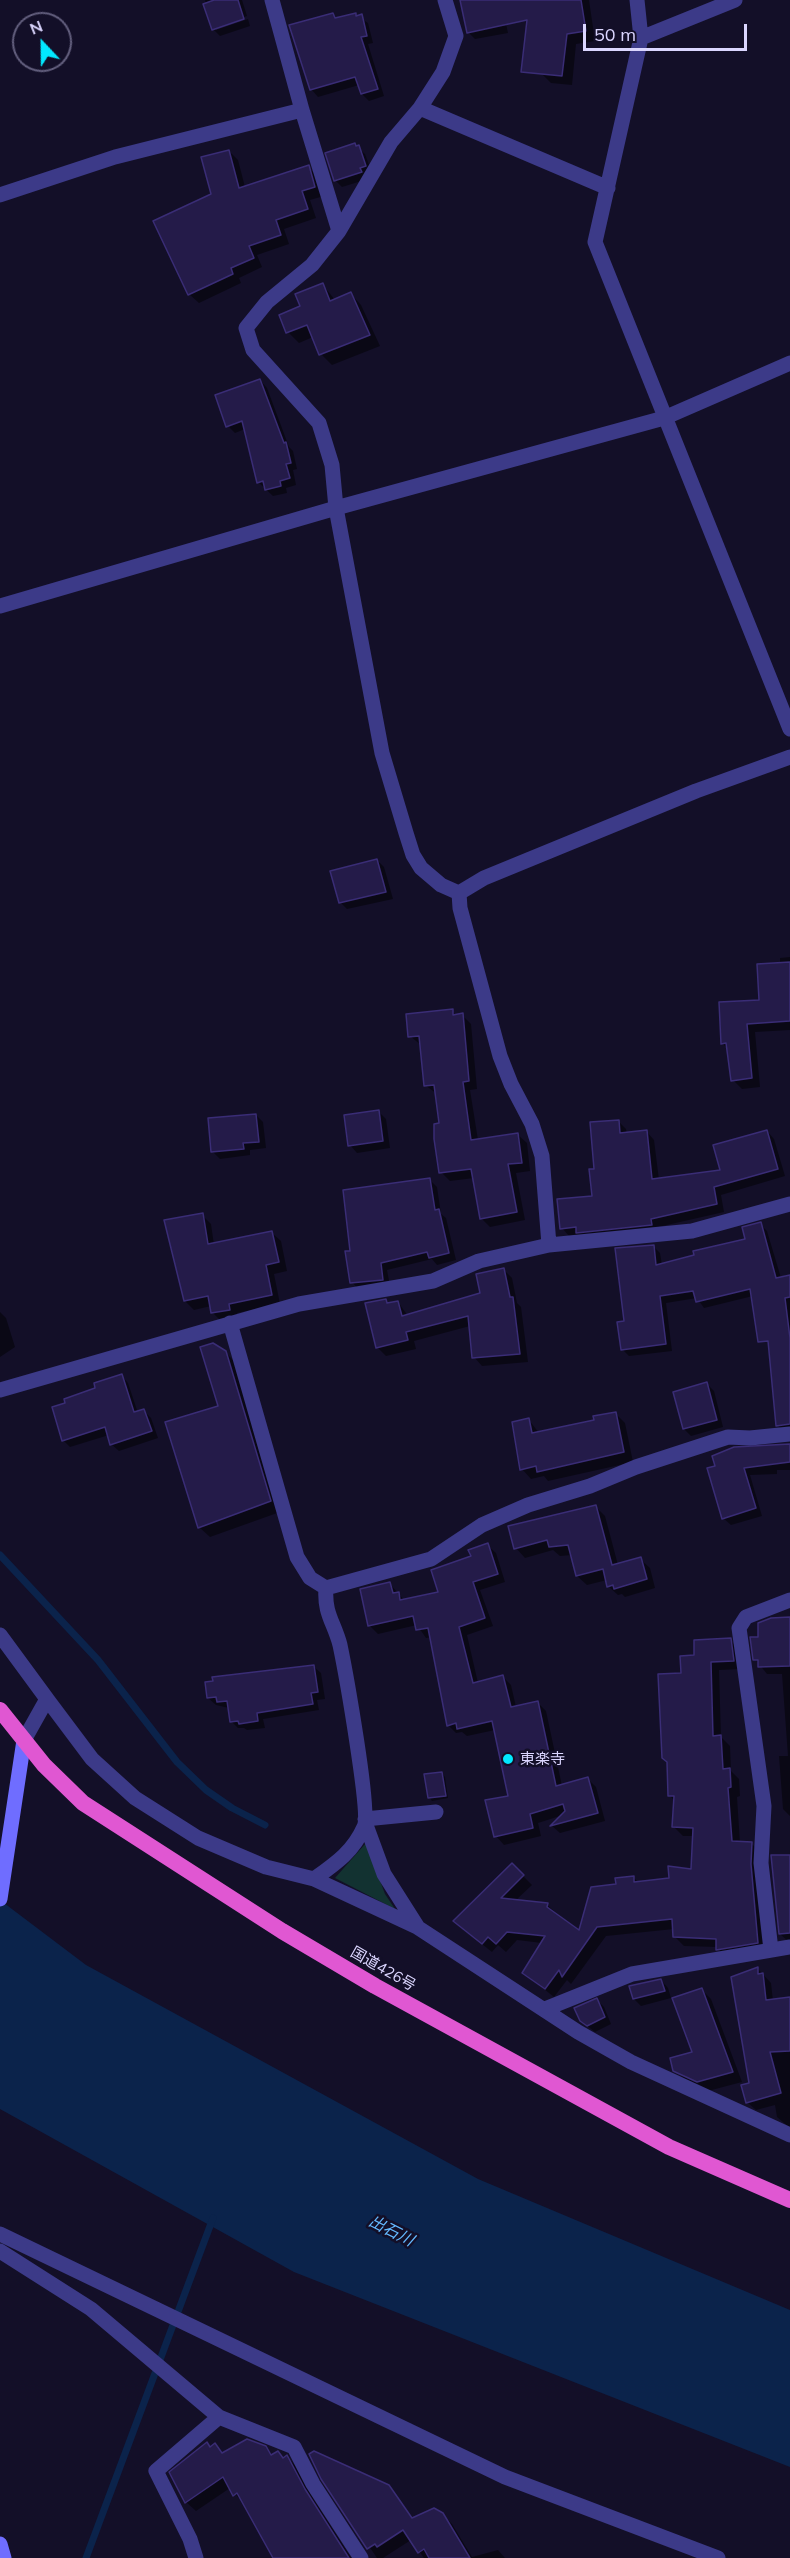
<!DOCTYPE html>
<meta charset="utf-8">
<style>
body{margin:0}
#map{position:relative;width:790px;height:2558px;overflow:hidden;background:#130f28;font-family:Mulish,sans-serif}
canvas{display:block}
.north{position:absolute;left:12px;top:12px;width:60px;height:60px;box-sizing:border-box;background:#130f28;border:2px solid #635f7e;border-radius:50%;rotate:338deg;font-size:16px;font-weight:700;line-height:24px;text-align:center;color:#dbd6ff}
.north::after{content:'';display:block;margin:auto;width:21px;height:27px;background:#02e8ff;clip-path:polygon(50% 0,100% 100%,50% 72%,0 100%)}
.scale{position:absolute;left:583px;top:24px;width:164px;height:27px;box-sizing:border-box;border:3px solid #dbd6ff;border-top:0;padding-left:8px;font-size:18px;line-height:21px;white-space:nowrap;color:#dbd6ff;-webkit-text-stroke:4px #130f28;paint-order:stroke}
</style>
<div id="map">
<canvas width="790" height="2558"></canvas>
<div class="north">N</div>
<div class="scale">50 m</div>
</div>
<script>
const c = document.querySelector('canvas').getContext('2d');
c.lineJoin = 'round';
function fill(path, color) { c.fillStyle = color; c.fill(path, 'evenodd'); }
function strokePath(path, color, width, dash) { c.strokeStyle = color; c.lineWidth = width; c.lineCap = dash ? 'butt' : 'round'; c.setLineDash(dash || []); c.stroke(path); }
function drawText(font, color, halo, rows, align = 'center') {
  c.font = font + ' Mulish,"Noto Sans JP",sans-serif'; c.lineWidth = 5; c.setLineDash([]); c.textBaseline = 'middle'; c.strokeStyle = halo; c.fillStyle = color; for (const [text, x, y, turn = 0] of rows) {
    c.save(); c.translate(x, y); c.rotate((+turn || 0) * Math.PI / 180); c.textAlign = isNaN(turn) ? turn : align; if (halo) c.strokeText(text, 0, 0); c.fillText(text, 0, 0); c.restore();
  }
}
const green = new Path2D(`
 M366,1843L385,1894L395,1909L335,1878Z`);
const water = new Path2D(`
 M0,1900L86,1965L478,2179L790,2310V2467L294,2272L0,2109Z`);
const shadow = new Path2D(`
 M205,0H242L247,16L216,27V30L248,19L250,26L220,36L213,29Z
 M462,0H501L508,33L475,39L468,32Z
 M530,0H589L595,41L576,44L572,85L551,83L541,73Z
 M355,14L368,23L373,43L368,44L384,96L369,101L362,94L359,85L318,97L311,89L333,15L337,19Z
 M357,147L365,154L372,173L368,179L342,187L335,180Z
 M229,151L238,160L245,187L308,167L317,176L324,196L310,200L316,218L284,229L289,244L257,255L262,267L239,278L241,283L199,303L189,294L213,195Z
 M323,285L335,300L351,294L361,305L380,346L332,365L321,354L313,337L299,343L288,332L302,307Z
 M260,380L267,388L289,447L293,451L297,469L293,470L296,485L286,488L287,493L273,496L258,482L245,429L235,433L228,426Z
 M377,860L384,867L393,899L347,909L340,902Z
 M790,957V1030L755,1032L760,1087L742,1089L733,1080L728,1049L722,1043L761,1001L780,964V958Z
 M452,1011L457,1016L462,1015L471,1024L477,1089L470,1090L478,1140L518,1135L527,1143L530,1171L516,1173L525,1220L490,1227L481,1218L474,1178L450,1181L441,1172V1124L437,1094L425,1085L421,1045L410,1036Z
 M379,1112L386,1119L390,1148L357,1153L350,1145Z
 M256,1115L263,1122L266,1148L250,1150V1155L220,1159L212,1151Z
 M618,1121L626,1129L627,1134L647,1132L654,1140L659,1180L722,1171L767,1131L774,1139L785,1176L721,1195L724,1212L658,1227L659,1233L569,1236L562,1228L594,1197L595,1170Z
 M430,1180L437,1187L441,1214L446,1218L456,1260L437,1265L432,1259L387,1270L390,1286L359,1290L352,1282L351,1252Z
 M202,1215L211,1224L214,1245L272,1233L281,1241L287,1271L274,1274L280,1304L237,1313L238,1318L222,1322L213,1313L211,1306L194,1310L185,1301Z
 M760,1224L767,1231L781,1278L790,1277V1330L764,1335L753,1296L704,1308L697,1298L666,1303L672,1351L629,1356L622,1349L626,1322L653,1246L660,1253L662,1265L747,1240Z
 M504,1270L512,1278L517,1303L521,1307L528,1362L482,1366L474,1357L470,1326L414,1341L416,1349L386,1356L377,1347L386,1301L390,1304L398,1302L408,1316L482,1294Z
 M0,1312L6,1318L15,1347L0,1357Z
 M790,1340V1432L785,1433L777,1425Z
 M225,1352L236,1363L280,1512L210,1537L199,1527L219,1407Z
 M121,1375L128,1383L138,1413L144,1411L151,1418L158,1438L119,1451L111,1444L109,1435L70,1447L63,1440L97,1389Z
 M707,1384L714,1391L723,1427L691,1436L684,1429Z
 M615,1413L625,1423L633,1462L548,1481L544,1476L531,1479L522,1469L529,1420L539,1433L596,1421Z
 M790,1445V1470H777V1474L750,1475L762,1516L731,1525L723,1518L709,1469Z
 M596,1507L605,1516L618,1565L640,1559L650,1568L655,1588L625,1597L622,1594L618,1595L608,1586L607,1580L587,1585L577,1576L572,1555L560,1556L553,1550L525,1558L516,1548Z
 M487,1545L496,1553L505,1582L480,1590L493,1626L467,1635L478,1683L503,1677L511,1685L516,1707L538,1703L546,1711L562,1786L587,1778L596,1787L605,1821L560,1833L552,1826L563,1815L538,1823L541,1836L504,1845L496,1836L509,1798L495,1730L467,1736L462,1732L456,1733L448,1725L432,1637L426,1638L417,1625L378,1634L369,1625L390,1584L405,1601L440,1593Z
 M790,1618V1816L783,1809L779,1756H788L782,1674H767L755,1659L760,1638Z
 M730,1640L739,1649L742,1669L719,1670L721,1737L730,1746L731,1771L739,1779L740,1796L737,1797L740,1843L752,1844L761,1853L767,1951L726,1958L717,1947L684,1946L675,1937L674,1929L606,1936L571,1984L567,1980L554,1997L524,1973L542,1943L517,1940L506,1952L498,1945L492,1952L464,1930L512,1865L532,1885L515,1901L547,1905L580,1933L617,1885L633,1877L639,1883L670,1879L693,1871L694,1836H683L674,1827L675,1801L670,1796L683,1674L696,1657Z
 M313,1666L321,1673L325,1699L317,1700L319,1710L263,1719L265,1728L247,1730L244,1728H238L231,1721L229,1708L216,1705L208,1698L215,1682Z
 M442,1773L445,1777L448,1798L432,1801L429,1797Z
 M790,1856V1942H789L780,1934Z
 M758,1969L771,1983L773,2001L790,1998V2128L777,2117L775,2105L756,2110L747,2102L751,2084Z
 M661,1980L668,1988L671,1998L641,2006L634,1999Z
 M701,1989L711,1999L742,2082L708,2091L685,2080L675,2070L694,2053Z
 M597,2000L604,2007L611,2024L595,2032L581,2021Z
 M215,2445L224,2454L265,2448L273,2455L284,2459L287,2457L296,2466L314,2500L351,2558H275L244,2504L230,2488L196,2511L186,2502L211,2448Z
 M323,2478L388,2486L414,2519L442,2514L452,2524L472,2557L498,2550L505,2558H424L411,2540L383,2558H377Z`);
const stream = new Path2D(`
 M0,1555L98,1660L177,1762L206,1790L232,1808L265,1825
 M86,2558L213,2218`);
const building = new Path2D(`
 M214,0H238L244,19L212,30L203,4Z
 M460,0H581L586,31L567,34L562,76L521,72L527,20L467,33Z
 M333,13L335,18L356,13V16L362,14L367,36L361,37L378,89L361,94L355,77L310,90L289,25Z
 M355,143L356,146L359,145L366,166L360,168L362,172L334,181L325,153Z
 M229,150L239,188L309,165L315,187L302,191L308,209L276,220L281,235L249,246L254,258L231,268L233,274L188,295L153,221L211,194L201,157Z
 M323,283L330,301L351,292L370,335L319,355L307,325L286,333L279,315L300,306L295,294Z
 M260,379L284,443L286,442L291,463L286,464L290,478L280,481L281,486L265,490L263,481L257,483L242,421L226,427L215,395Z
 M377,859L386,892L339,903L330,871Z
 M790,962V1021L747,1024L752,1078L731,1081L726,1043L721,1044L719,1002L759,1000L757,964Z
 M453,1009V1015L463,1013L469,1081L463,1082L471,1140L518,1133L522,1163L508,1164L517,1212L480,1219L471,1169L439,1173L434,1139V1124L439,1123L434,1085L424,1086L419,1036L408,1037L406,1014Z
 M379,1110L383,1141L348,1146L344,1115Z
 M256,1114L259,1142L243,1143L244,1149L211,1152L208,1118Z
 M619,1120L620,1133L647,1130L652,1179L720,1170L713,1145L767,1130L778,1169L714,1187L717,1204L651,1219L652,1225L576,1233V1227L560,1229L557,1199L592,1196L589,1169H594L590,1122Z
 M430,1178L435,1210L439,1209L449,1253L429,1258L427,1252L381,1263L383,1280L350,1283L345,1251H350L343,1190Z
 M203,1213L208,1244L272,1231L279,1262L266,1265L272,1295L229,1304L230,1310L211,1313L208,1296L184,1301L164,1220Z
 M761,1222L776,1278L790,1275V1297L785,1298L790,1338V1424L776,1426L768,1341L758,1342L750,1289L696,1302L693,1291L660,1296L666,1344L621,1350L617,1322L624,1321L615,1248L654,1245L656,1265L694,1255L693,1251L745,1239L742,1227Z
 M504,1268L510,1297H513L520,1354L472,1358L468,1316L406,1332L408,1340L376,1348L365,1303L386,1299L387,1303L398,1301L402,1316L480,1293L476,1274Z
 M213,1343L226,1351L271,1501L198,1528L165,1422L218,1406L200,1347Z
 M122,1374L134,1412L144,1409L152,1431L110,1445L105,1427L62,1441L52,1407L65,1403L64,1399L95,1388L94,1383Z
 M707,1382L717,1420L683,1429L673,1392Z
 M616,1412L624,1452L537,1472L536,1466L520,1470L512,1422L529,1418L532,1433L594,1420L593,1416Z
 M790,1444V1462L744,1468L756,1508L722,1519L707,1468L715,1466L712,1456L734,1447Z
 M596,1505L612,1565L641,1557L647,1579L614,1589L613,1585L607,1587L603,1569L576,1576L568,1545L549,1547L547,1540L514,1549L508,1526Z
 M488,1543L498,1574L473,1582L485,1618L459,1627L473,1683L503,1675L511,1707L538,1701L556,1786L588,1777L598,1813L550,1826L565,1811L563,1804L530,1814L533,1828L494,1837L485,1800L508,1796L492,1721L457,1729L456,1723L447,1726L428,1628L416,1630L413,1616L368,1626L360,1589L390,1582L393,1593L399,1592L400,1600L438,1592L431,1570L471,1556L468,1550Z
 M790,1617V1666L758,1667V1660H753L750,1637H758V1623L771,1618Z
 M731,1638L734,1661L711,1662L713,1736L721,1735L723,1769L730,1768L731,1787L728,1788L732,1841L752,1842L751,1864L758,1943L716,1950V1939L673,1937L672,1919L597,1927L562,1977L559,1970L545,1989L522,1973L545,1936L507,1932L496,1944L488,1937L482,1944L453,1921L512,1863L524,1875L501,1898L548,1903L547,1907L579,1930L591,1887L616,1884L615,1878L634,1876V1882L669,1878L668,1866L691,1869L693,1828L672,1827L674,1796H668L667,1762L662,1758L658,1674L681,1673L680,1656L694,1655V1640Z
 M314,1665L318,1692L311,1693L313,1704L257,1713L258,1721L239,1724L238,1721L230,1722L227,1701L217,1702L216,1697L207,1698L205,1682L213,1681L212,1677Z
 M442,1772L446,1796L428,1798L424,1774Z
 M771,1855H790V1933L779,1934Z
 M758,1967V1974L763,1973L766,2000L790,1997V2051L770,2052L781,2093L746,2103L741,2085L749,2083L731,1977Z
 M661,1979L665,1991L633,1999L629,1986Z
 M702,1988L733,2072L697,2082L673,2071L670,2058L692,2052L672,1998Z
 M597,1998L605,2017L587,2026L580,2021L574,2008Z
 M247,2439L266,2446L271,2455L278,2451L283,2458L287,2455L305,2489L349,2558H273L237,2493L233,2496L223,2477L185,2503L169,2472L207,2442L210,2447L215,2443L222,2453Z
 M314,2451L389,2485L412,2518L434,2508L443,2513L470,2558H429L424,2549L418,2553L403,2530L377,2547L375,2544L367,2549L321,2479L309,2454Z`);
const minor = new Path2D(`
 M272,0L302,110L339,231
 M445,0L456,36L443,72L420,108L391,142L339,231L312,265L267,302L246,328L253,350L319,423L332,465L336,508L382,753L406,833L413,855L421,868L441,885L459,893
 M637,0L641,38L595,242L790,729
 M641,38L735,0
 M420,108L608,188
 M0,195L115,157L302,110
 M0,606L336,508L664,418L790,363
 M459,893L460,908L500,1056L511,1084L532,1124L542,1156L549,1245
 M459,893L484,878L696,791L790,757
 M230,1323L297,1557L310,1578L326,1588L431,1559L482,1525L528,1505L590,1486L636,1467L728,1437L750,1438L790,1434
 M0,1390L299,1304L433,1281L479,1261L549,1245L692,1231L790,1204
 M0,1635L47,1699
 M24,1740L47,1699L92,1759L135,1798L198,1838L266,1867L314,1879L417,1927L578,2032L631,2062L790,2135
 M365,1819L436,1812
 M366,1825L384,1874L417,1926
 M314,1879C335,1864 353,1852 364,1827C371,1813 345,1669 340,1645C334,1622 324,1614 326,1588
 M771,1950L761,1863L764,1806L739,1628L746,1617L790,1600
 M545,2009L632,1974L790,1947
 M0,2234L505,2477L718,2558
 M0,2251L91,2309L219,2417L294,2447L313,2484L361,2558
 M196,2558L190,2539L156,2471L219,2417`);
const secondary = new Path2D(`
 M0,1899L24,1740
 M0,2544L4,2558`);
const trunk = new Path2D(`
 M0,1710L44,1765L83,1803L282,1931L375,1986L669,2147L790,2200`);
const markers = [
 [508,1759,6,"#02e8ff"]
];
const poiNames = [
 ["東楽寺",520,1759]
];
const streetNames = [
 ["国道426号",383,1969,30]
];
const waterNames = [
 ["出石川",391,2231,27]
];
fill(green, '#123231');
fill(water, '#0b234b');
fill(shadow, '#0007');
strokePath(stream, '#0b234b', 7);
fill(building, '#241b49');
strokePath(building, '#3a2d76', 1.5);
strokePath(minor, '#3c3a88', 15);
strokePath(secondary, '#6f6dff', 15);
strokePath(trunk, '#e057d2', 16);
for (const [x, y, r, color] of markers) { const dot = new Path2D(); dot.arc(x, y, r, 0, 2 * Math.PI); c.fillStyle = color; c.fill(dot); strokePath(dot, '#130f28', 2); }
drawText('15px', '#dbd6ff', '#130f28', poiNames, 'left');
drawText('15px', '#dbd6ff', '#130f28', streetNames);
drawText('italic 16px', '#64b9ff', '#130f28', waterNames);
</script>
